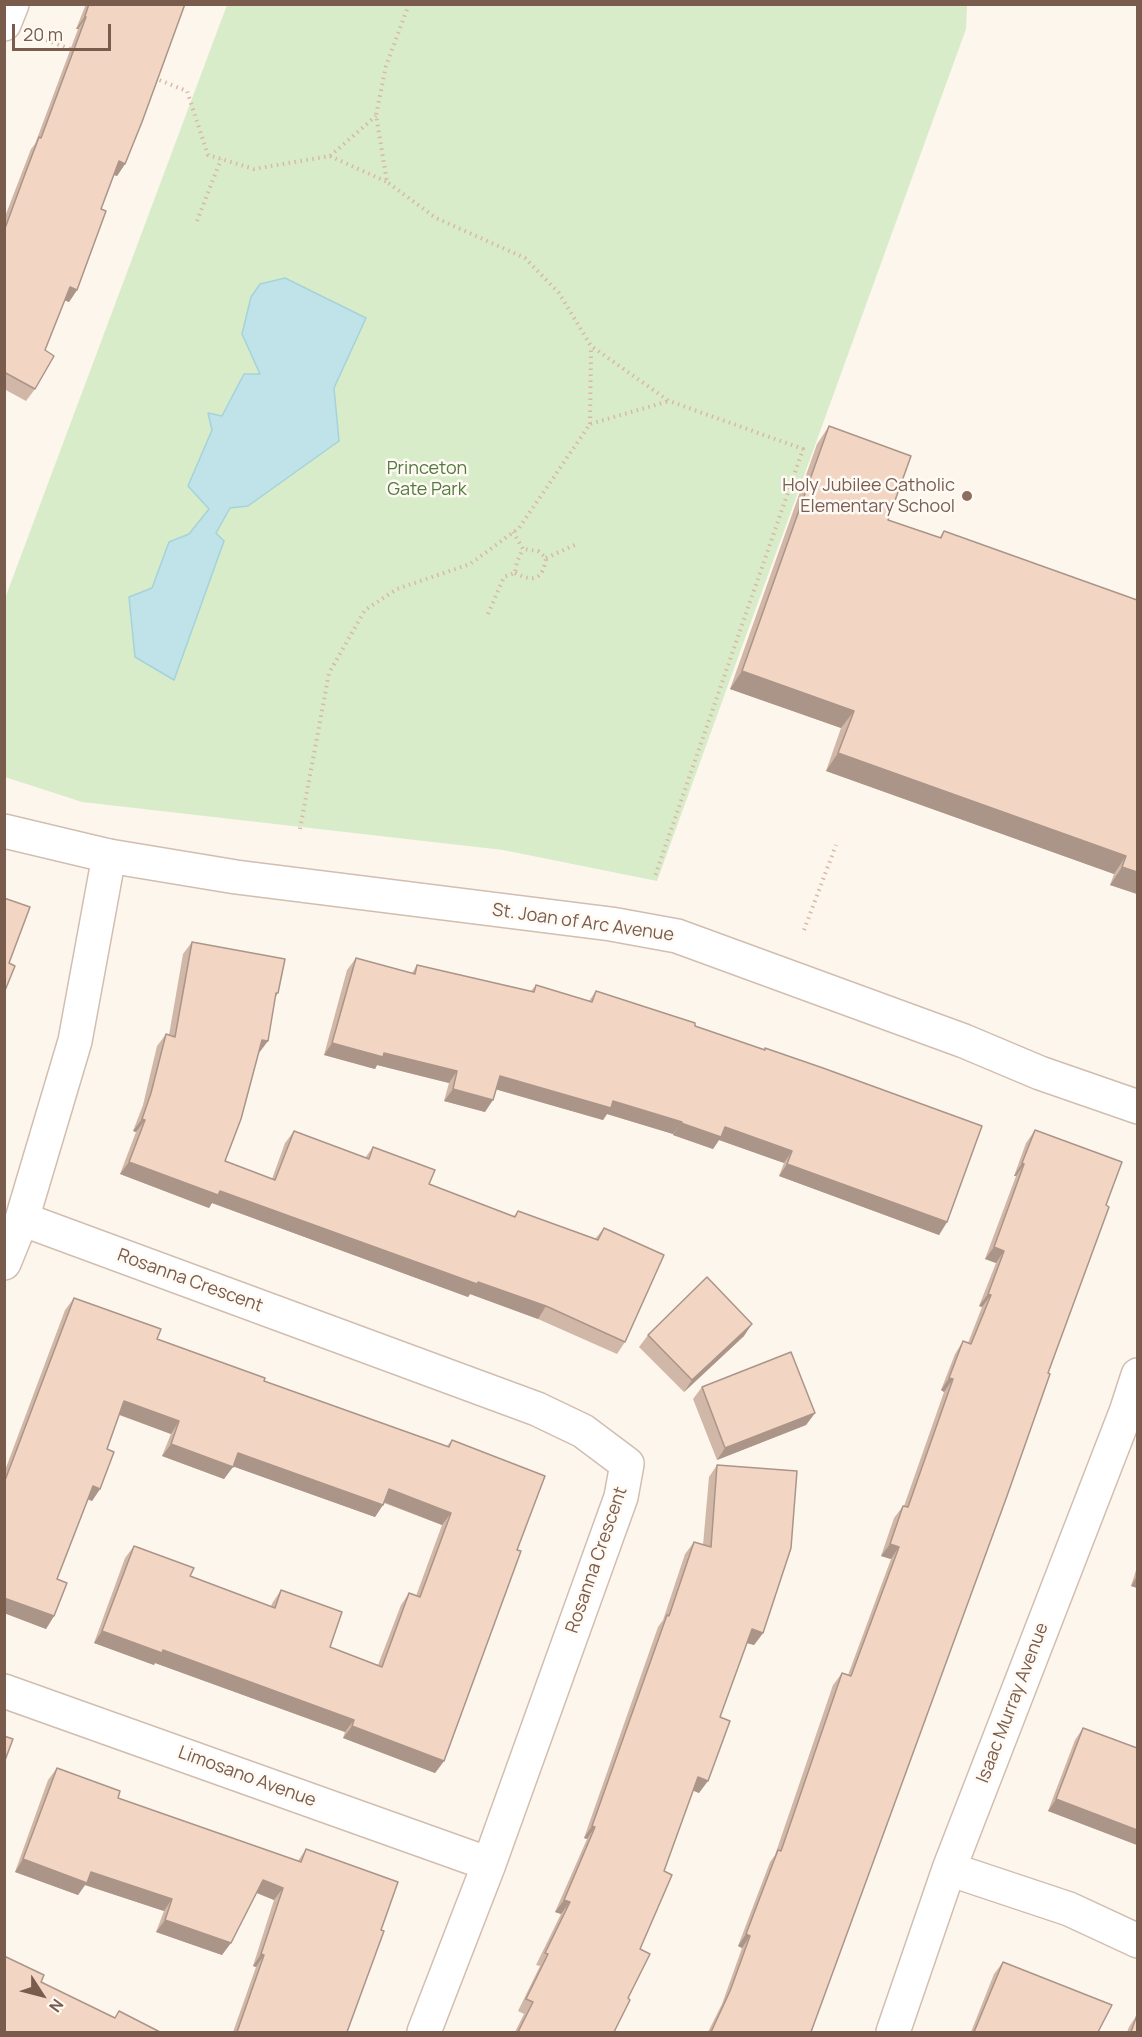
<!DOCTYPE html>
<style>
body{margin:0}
#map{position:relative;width:1142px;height:2037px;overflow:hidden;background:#fdf6ec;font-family:Manrope,sans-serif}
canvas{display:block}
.frame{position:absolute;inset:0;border:6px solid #7a5c4d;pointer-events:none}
.north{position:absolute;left:12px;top:1965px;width:60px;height:60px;-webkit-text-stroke:4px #fffaf3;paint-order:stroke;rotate:126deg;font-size:16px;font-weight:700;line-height:24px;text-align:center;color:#7a5c4d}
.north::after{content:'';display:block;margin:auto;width:21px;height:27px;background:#7a5c4d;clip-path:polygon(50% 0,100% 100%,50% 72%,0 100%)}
.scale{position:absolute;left:12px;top:24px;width:99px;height:27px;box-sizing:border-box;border:3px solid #7a5c4d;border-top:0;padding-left:8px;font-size:18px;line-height:21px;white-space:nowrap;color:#7a5c4d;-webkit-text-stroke:4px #fffaf3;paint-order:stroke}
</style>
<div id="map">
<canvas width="1142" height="2037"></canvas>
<div class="frame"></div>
<div class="north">N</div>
<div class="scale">20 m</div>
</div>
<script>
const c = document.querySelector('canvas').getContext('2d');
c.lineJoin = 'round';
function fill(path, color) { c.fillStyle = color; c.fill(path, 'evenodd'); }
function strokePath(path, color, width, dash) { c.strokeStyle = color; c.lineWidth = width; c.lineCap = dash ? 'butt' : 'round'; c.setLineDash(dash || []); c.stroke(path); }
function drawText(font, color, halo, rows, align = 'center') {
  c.font = font + ' Manrope,sans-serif'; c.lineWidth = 5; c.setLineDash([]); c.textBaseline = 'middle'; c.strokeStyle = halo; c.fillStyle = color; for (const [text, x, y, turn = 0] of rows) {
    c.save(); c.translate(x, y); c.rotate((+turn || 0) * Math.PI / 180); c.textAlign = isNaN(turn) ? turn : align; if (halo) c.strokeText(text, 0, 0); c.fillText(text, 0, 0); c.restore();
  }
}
const green = new Path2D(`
 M227,5H967L966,29L657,881L503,850L82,802L5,777L4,601Z`);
const water = new Path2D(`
 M285,278L366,318L334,388L339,441L248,506L230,508L216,533L224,541L174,680L135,657L129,597L152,588L169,542L189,534L209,509L188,486L212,430L208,413L222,416L244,374H260L242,334L251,297L260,284Z`);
const path = new Path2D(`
 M409,4L386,66L376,115L387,182L436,218L525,258L559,293L591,346L669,401L803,449L654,879
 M35,36L73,50
 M154,78L187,91L208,155L254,169L330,156L376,116
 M330,156L387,182
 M197,221L221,159
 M590,424L591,347
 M546,558L577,544
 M515,573C534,583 543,579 546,558L538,551L523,549
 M488,614L504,577L515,573L517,562L523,549L513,532
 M300,829L329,673L365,610L397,589L470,564L519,528L590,424L669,401
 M804,930L836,845`);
const minor = new Path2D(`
 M4,24L12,4
 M22,1219L537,1409L583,1431L627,1464L621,1497L489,1864L424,2032
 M4,1263L22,1219L75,1041L109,856
 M4,1691L489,1864
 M949,1869L1069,1909L1138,1941
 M893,2032L949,1869L1126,1412L1138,1375`);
const tertiary = new Path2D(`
 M4,831L109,856L236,877L611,924L677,936L964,1041L1040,1073L1138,1107`);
const wall = new Path2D(`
 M86,4H185L125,164L117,176L114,175L101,209L77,290L69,302L64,300L45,350L35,389L26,401L4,389V219L31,149L35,144L78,29H76Z
 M829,426L888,520L939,538L944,531L1137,600V894L1110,885L1114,874L826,771L841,728L730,689L817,444Z
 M192,942L278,993L275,998L225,1161L272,1179L285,1143L294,1131L365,1158L373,1147L429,1184L514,1216L518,1211L595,1239L604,1228L625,1342L617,1354L538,1319L470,1294L468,1297L212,1203L209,1208L120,1174L136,1132L133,1131L143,1105L157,1046L166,1034L169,1035L183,954Z
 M356,958L412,973L417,965L531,991L536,985L589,1001L596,991L764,1050L765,1048L947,1222L939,1235L779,1176L784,1163L719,1140L713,1149L673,1135V1134L607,1114L603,1120L496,1089L485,1112L444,1101L449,1083L377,1065L375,1069L324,1055L347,970Z
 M1035,1130L1106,1205L1048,1373L811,2032H708L722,2004L742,1948L738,1946L770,1862L775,1855L833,1685L842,1673L848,1675L891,1559L881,1556L894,1518L903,1506H904L944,1392L941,1390L955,1354L963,1341L968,1343L982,1307L979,1306L996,1263L985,1259L1016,1176H1014L1026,1143Z
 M74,1298L157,1339L264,1381L447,1446L452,1440L517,1550L444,1761L435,1773L343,1738L345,1732L155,1663L154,1665L94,1643L125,1558L134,1546L190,1576L271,1606L273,1602L281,1590L330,1647L378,1665L401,1605L409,1593L416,1596L442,1525L384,1503L375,1517L233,1466L224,1479L162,1456L171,1434L119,1415L107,1449L100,1489L92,1501L88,1499L57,1579L54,1616L46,1629L4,1613V1473L65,1310Z
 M648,1335L744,1336L684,1392L639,1347Z
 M702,1387L815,1413L806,1425L717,1460L693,1399Z
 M717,1465L763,1633L754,1645L747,1643L720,1717L699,1793L693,1790L664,1871L640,1949L628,1998L614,2032H515L524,2014L518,2011L540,1966L536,1965L561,1914L555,1912L587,1839L584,1838L658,1627L663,1620L685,1554L694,1542L703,1545L709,1477Z
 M1137,1567V1588L1131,1586Z
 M1083,1728L1137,1748V1845L1048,1811L1075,1740Z
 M57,1768L118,1798L298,1861L306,1849L381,1930L347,2032H233L256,1967L253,1966L274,1900L256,1893L222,1955L156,1932L164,1911L85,1885L78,1895L15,1872L48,1780Z
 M1003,1962L1098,2032H971L994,1974Z
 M1137,2015V2032H1127L1129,2027Z`);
const shadedWall = new Path2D(`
 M85,16L86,17L78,29H76Z
 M119,161L125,164L117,176L111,174Z
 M70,287L77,290L69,302L61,299Z
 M742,671L854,711L841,728L730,689Z
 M838,753L1126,856L1114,874L826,771Z
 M1122,867L1137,872V894L1110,885Z
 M262,1040L268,1041L259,1053Z
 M332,1043L384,1053L457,1071L449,1083L377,1065L375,1069L324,1055Z
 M500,1076L613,1101L682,1122L673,1134L607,1114L603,1120L491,1088Z
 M453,1089L493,1100L485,1112L444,1101Z
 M142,1119L145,1120L136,1132L133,1131Z
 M681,1123L725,1127L792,1151L784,1163L719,1140L713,1149L673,1135Z
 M129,1162L220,1191L546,1306L538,1319L470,1294L468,1297L212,1203L209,1208L120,1174Z
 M1022,1163L1024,1164L1016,1176H1014Z
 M787,1164L947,1222L939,1235L779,1176Z
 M994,1247L1004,1251L996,1263L985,1259Z
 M988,1294L991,1295L982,1307L979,1306Z
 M752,1324L744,1336L684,1392L692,1380Z
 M949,1378L953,1379L944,1392L941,1390Z
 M124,1401L179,1421L171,1434L115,1413Z
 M815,1413L806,1425L717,1460L725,1448Z
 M171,1444L233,1467L224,1479L162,1456Z
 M238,1453L383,1505L375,1517L229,1465Z
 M93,1486L100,1489L92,1501L85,1498Z
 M389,1489L451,1513L442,1525L381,1501Z
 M890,1544L899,1547L891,1559L881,1556Z
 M1137,1576V1588L1131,1586Z
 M4,1598L54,1616L46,1629L4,1613Z
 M752,1629L763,1633L754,1645L743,1642Z
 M102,1631L163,1650L354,1720L345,1732L155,1663L154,1665L94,1643Z
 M352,1726L444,1761L435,1773L343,1738Z
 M698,1777L708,1781L699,1793L689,1789Z
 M1056,1799L1137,1830V1845L1048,1811Z
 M592,1826L595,1827L587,1839L584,1838Z
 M23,1859L91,1872L172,1899L164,1911L85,1885L78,1895L15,1872Z
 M263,1880L283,1888L274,1900L255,1892Z
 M564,1900L570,1902L561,1914L555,1912Z
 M165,1920L231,1943L222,1955L156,1932Z
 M746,1934L750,1936L742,1948L738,1946Z
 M261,1954L264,1955L256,1967L253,1966Z`);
const building = new Path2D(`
 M89,4H185L142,122L125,164L119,161L101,209L106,211L77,290L70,287L45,350L54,356L35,389L4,372V231L25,174L39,137L41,138L86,17L85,16Z
 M829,426L911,456L888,520L941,538L944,531L1137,600V872L1122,867L1126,856L838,753L854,711L742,671Z
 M4,898L30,907L9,963L15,966L4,993Z
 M192,942L285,959L278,993H276L268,1041L262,1040L241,1119L225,1161L275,1180L294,1131L369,1159L373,1147L435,1170L429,1184L515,1217L518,1211L598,1240L604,1228L664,1255L625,1342L546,1306L478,1282L477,1284L220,1191L218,1195L129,1162L145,1120L142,1119L151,1093L166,1034L175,1037Z
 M356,958L415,974L417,965L534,992L536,985L592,1002L596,991L695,1023V1026L765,1050V1048L823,1068L982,1126L947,1222L787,1164L792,1151L725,1127L721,1137L681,1123L682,1122L613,1101L611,1108L500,1076L493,1100L453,1089L457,1071L384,1053L383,1057L332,1043Z
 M1035,1130L1122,1162L1106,1205L1109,1207L1048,1373L1050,1374L1007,1496L811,2032H711L730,1991L750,1936L746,1934L778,1850L781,1851L842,1673L851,1676L899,1547L890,1544L903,1506L908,1507L953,1379L949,1378L963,1341L971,1344L991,1295L988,1294L1004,1251L994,1247L1024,1164L1022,1163Z
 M707,1277L752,1324L692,1380L648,1335Z
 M74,1298L161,1329L157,1339L265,1378L264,1381L449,1447L452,1440L545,1476L517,1550L521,1551L444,1761L352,1726L354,1720L163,1650L162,1653L102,1631L134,1546L194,1568L190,1576L275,1608L281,1590L342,1612L330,1647L382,1667L409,1593L420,1597L451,1513L389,1489L383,1505L238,1453L233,1467L171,1444L179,1421L124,1401L107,1449L114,1452L100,1489L93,1486L57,1579L67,1583L54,1616L4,1598V1483Z
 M791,1352L815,1413L725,1448L702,1387Z
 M717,1465L797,1471L791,1548L763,1633L752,1629L720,1717L730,1721L708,1781L698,1777L664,1871L672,1875L640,1949L650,1954L628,1998L630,2000L614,2032H518L533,2002L526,1999L548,1954L545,1953L570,1902L564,1900L595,1827L592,1826L667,1615L669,1616L694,1542L711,1547Z
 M1083,1728L1137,1748V1830L1056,1799Z
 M4,1736L13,1739L4,1763Z
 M57,1768L120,1791L118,1798L301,1862L306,1849L398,1882L381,1930L384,1931L347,2032H237L264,1955L261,1954L283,1888L263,1880L231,1943L165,1920L172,1899L91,1872L87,1883L23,1859Z
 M4,1956L44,1975L41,1982L115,2018L119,2011L160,2032H4Z
 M1003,1962L1112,2005L1098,2032H974Z
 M1137,2015V2032H1131Z`);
const markers = [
 [967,496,6,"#8d6e63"]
];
const parkNames = [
 ["Princeton",427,469],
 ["Gate Park",427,490]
];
const educationNames = [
 ["Holy Jubilee Catholic",955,486],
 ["Elementary School",955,507]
];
const streetNames = [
 ["St. Joan of Arc Avenue",583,923,8],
 ["Rosanna Crescent",190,1281,20],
 ["Rosanna Crescent",597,1560,-71],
 ["Isaac Murray Avenue",1013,1703,-69],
 ["Limosano Avenue",247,1777,20]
];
fill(green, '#d8ecc9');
fill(water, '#bfe3e8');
strokePath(water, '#a5d3da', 1.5);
strokePath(minor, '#d1beb0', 36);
strokePath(tertiary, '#d1beb0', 36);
strokePath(path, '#d9b8a5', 4, [1.5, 4.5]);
strokePath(minor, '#fff', 33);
strokePath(tertiary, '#fff', 33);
fill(wall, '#d1b7a8');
fill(shadedWall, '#aa9588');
fill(building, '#f3d5c3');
strokePath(building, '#aa9588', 1.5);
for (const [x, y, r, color] of markers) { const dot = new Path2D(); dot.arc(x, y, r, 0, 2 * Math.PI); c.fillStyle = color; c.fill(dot); strokePath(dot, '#fffaf3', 2); }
drawText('18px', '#537a41', '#fffaf3', parkNames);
drawText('18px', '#785e54', '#fffaf3', educationNames, 'right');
drawText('18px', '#7a5c4d', '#fffaf3', streetNames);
</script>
